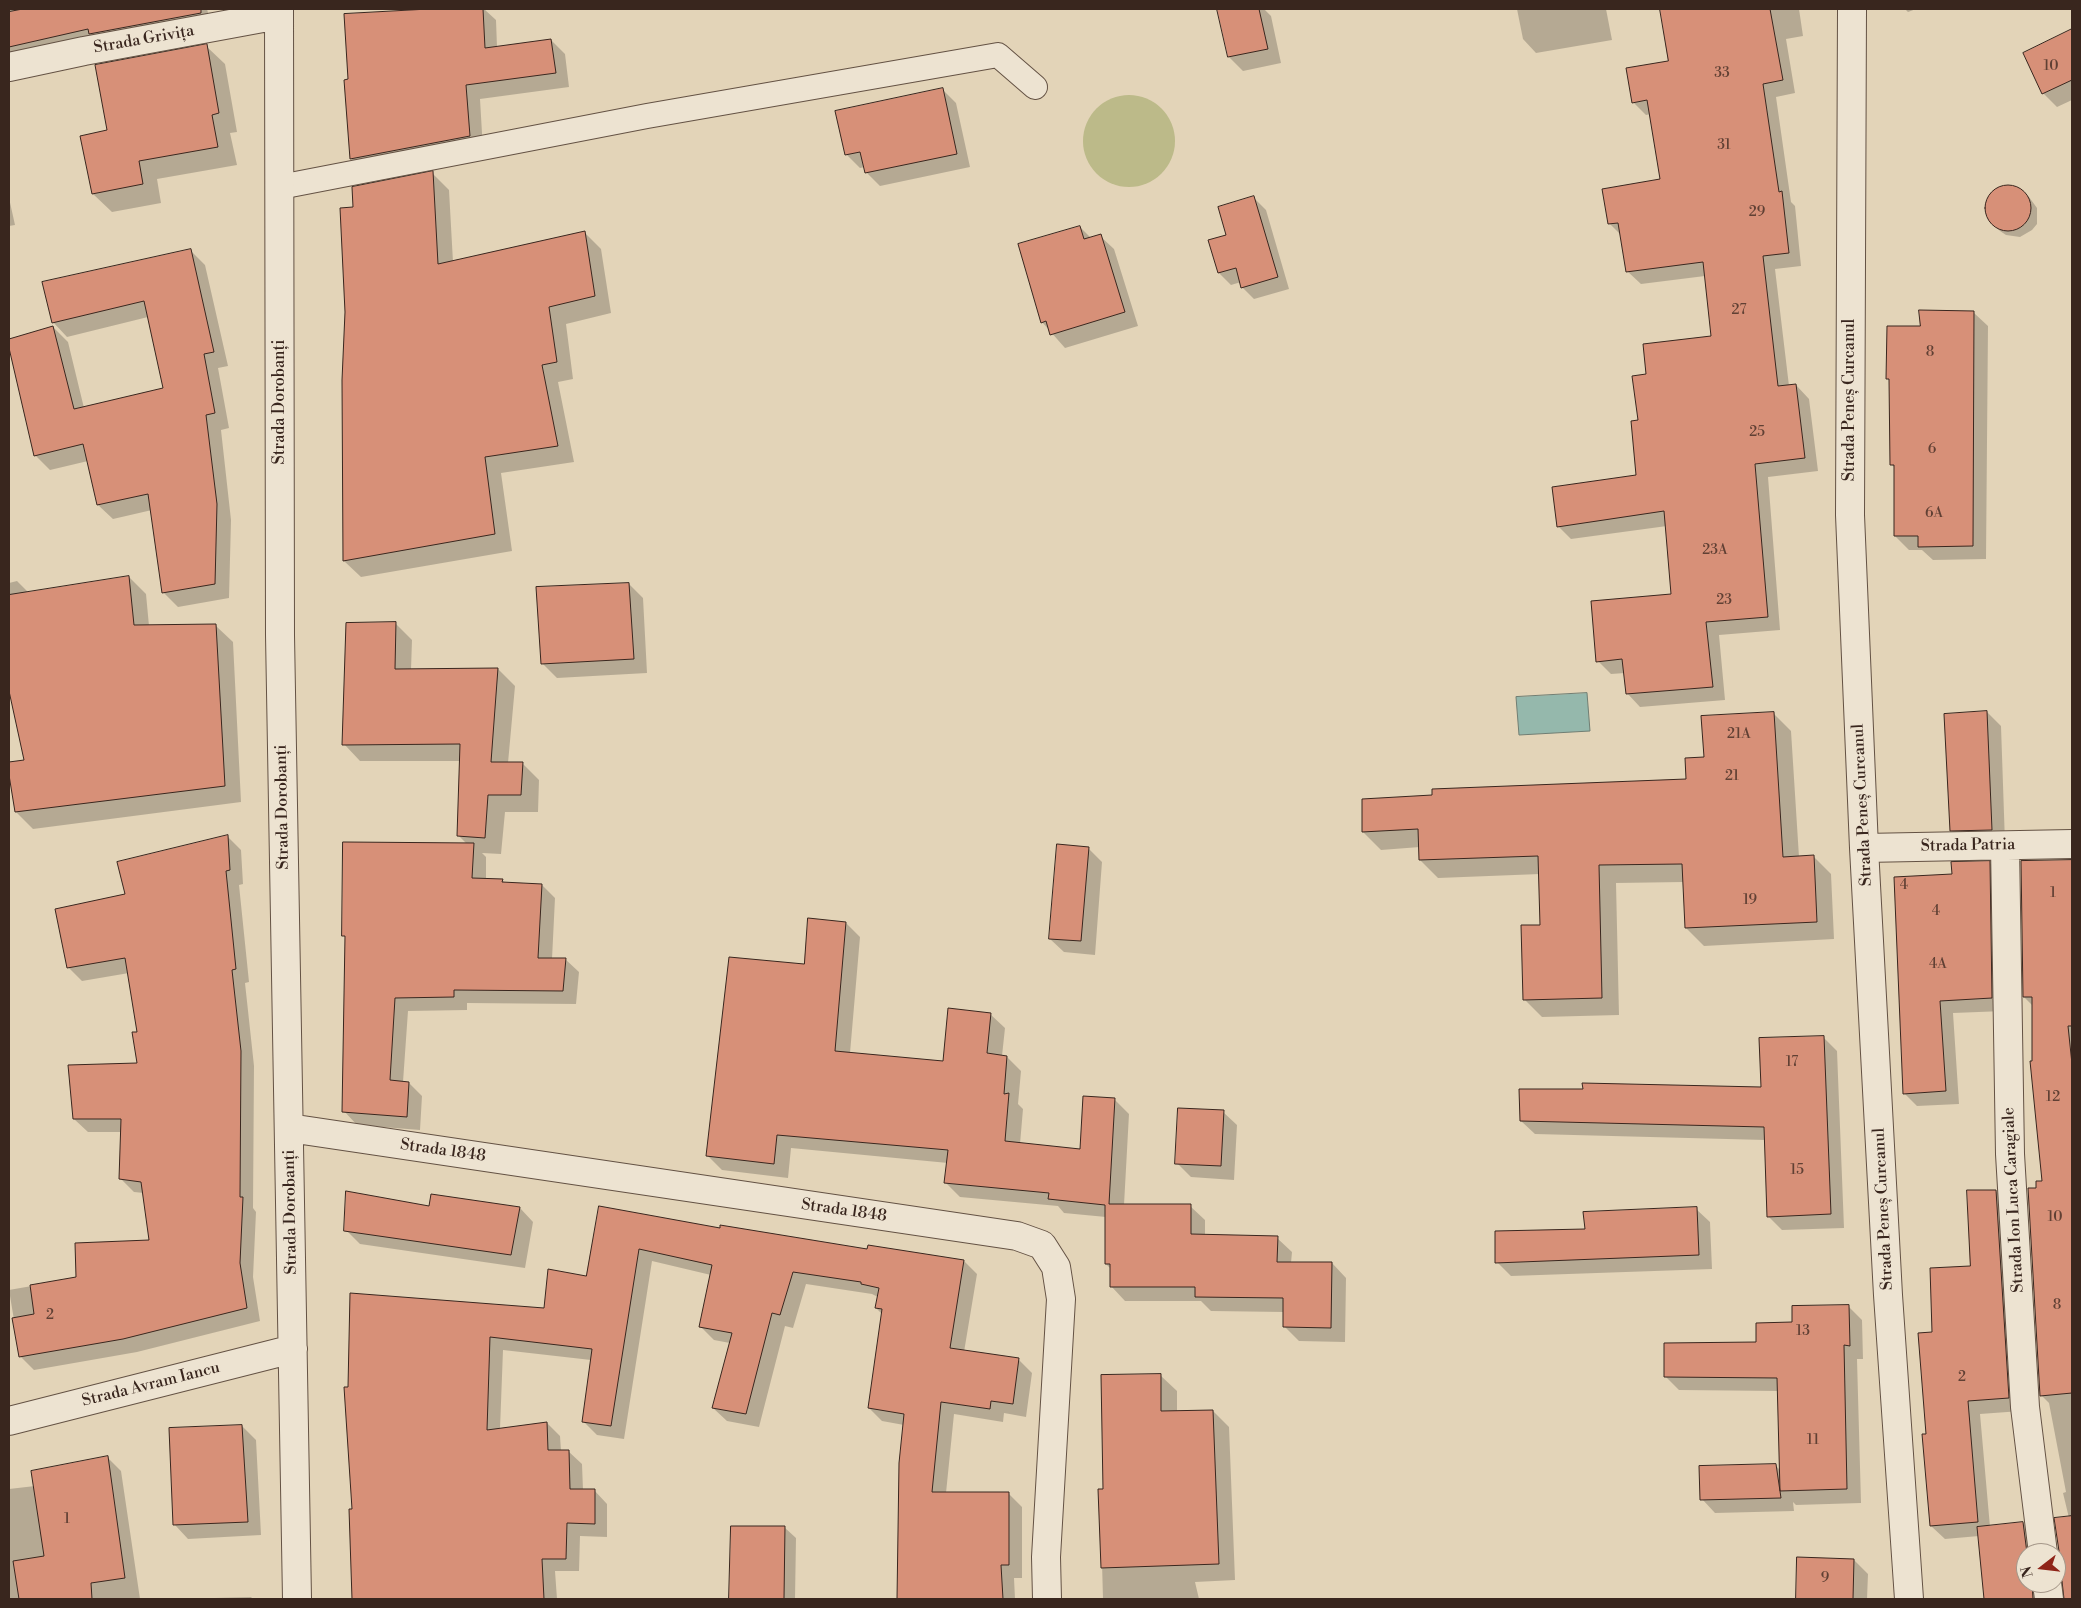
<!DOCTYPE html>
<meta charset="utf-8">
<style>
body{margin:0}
#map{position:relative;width:2081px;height:1608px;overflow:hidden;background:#e3d4b8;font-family:"Libre Bodoni",serif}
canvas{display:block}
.frame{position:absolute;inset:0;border:10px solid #39261e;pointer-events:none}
.north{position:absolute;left:2016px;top:1543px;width:50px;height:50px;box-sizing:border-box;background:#ede3d1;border:1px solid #a59789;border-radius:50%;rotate:254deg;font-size:14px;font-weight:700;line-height:20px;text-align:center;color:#39261e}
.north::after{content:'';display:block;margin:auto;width:18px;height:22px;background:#8f2418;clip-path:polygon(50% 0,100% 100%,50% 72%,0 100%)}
</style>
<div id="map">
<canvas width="2081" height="1608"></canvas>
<div class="frame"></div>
<div class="north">N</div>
</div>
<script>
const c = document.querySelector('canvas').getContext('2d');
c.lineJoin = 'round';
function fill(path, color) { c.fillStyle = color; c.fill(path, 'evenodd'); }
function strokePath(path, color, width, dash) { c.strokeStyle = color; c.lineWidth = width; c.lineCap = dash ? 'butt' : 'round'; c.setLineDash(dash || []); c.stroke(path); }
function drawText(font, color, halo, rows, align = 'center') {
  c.font = font + ' "Libre Bodoni",serif'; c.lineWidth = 5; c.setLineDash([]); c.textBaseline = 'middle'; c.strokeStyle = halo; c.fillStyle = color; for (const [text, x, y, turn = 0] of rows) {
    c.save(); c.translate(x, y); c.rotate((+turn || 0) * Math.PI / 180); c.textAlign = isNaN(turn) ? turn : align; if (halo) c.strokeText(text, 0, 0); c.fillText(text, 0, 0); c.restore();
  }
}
const green = new Path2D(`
 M1083 141a46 46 0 1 1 92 0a46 46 0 1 1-92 0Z`);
const water = new Path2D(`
 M1587,693L1590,731L1519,735L1516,697Z`);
const shadow = new Path2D(`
 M9,9H207L212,28L9,63Z
 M449,9H484L496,20L497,47L551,40L565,54L569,87L480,99L483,150L365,173L351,159L346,81H349L346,15Z
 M1229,9H1264L1271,16L1281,63L1243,71L1229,57L1218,11Z
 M1517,9H1606L1612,40L1536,53L1523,39Z
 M1661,9H1799L1803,36L1786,39L1795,93L1776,97L1791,202L1795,206L1801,266L1775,269L1789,386L1796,385L1809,399L1818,471L1768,477L1780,630L1719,635L1725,700L1640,707L1627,693L1625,673L1611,674L1598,661L1673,595L1667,526L1571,539L1558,526L1638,476L1639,421L1712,338L1705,276L1641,284L1627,271L1621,235L1609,223L1661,180L1651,114L1646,115L1633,102L1670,62Z
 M1905,9H1916L1908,12Z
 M2072,31V100L2057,107L2043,93L2025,54Z
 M206,46L225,64L237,132L230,133L237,165L157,179L161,203L112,212L93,194L108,131Z
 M942,89L956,103L970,167L880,186L866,172L865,167L860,168L846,154Z
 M432,173L449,190L453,262L584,232L601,249L611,313L566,324L573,379L558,382L574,462L501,473L512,551L361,577L344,561L355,208Z
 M2015,186L2029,197L2037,208V224L2032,230L2020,237L2006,235L2000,231L1993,224L1986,211L1989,196L2000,187Z
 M9,198L15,225L9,226Z
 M1254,198L1266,210L1289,289L1254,299L1242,287L1241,282L1231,285L1219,273L1210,240L1227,235Z
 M1080,227L1091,238L1100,236L1114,249L1138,326L1065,348L1042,322Z
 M190,250L205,265L228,366L218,368L229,428L221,430L231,520L229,598L178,607L163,592L152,510L113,519L98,505L88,461L50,470L35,455L9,340L53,327L68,342L84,408L164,389L148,317L67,337L53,322Z
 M1974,313L1988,326L1986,559L1933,560L1922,550H1909L1895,536V468L1891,464L1890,381L1888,379L1921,327Z
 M129,577L146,594L149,626H216L233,642L241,802L33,829L16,812L9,767V763L25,761L9,685V583L17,581L29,593Z
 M629,584L643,598L647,673L557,678L543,664Z
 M395,623L412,640L411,670L498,669L515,686L508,763H522L539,780L538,812H505L501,854L482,853L486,857V880H502L506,884L542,885L555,898L552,959H565L579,972L576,1004L467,1003V1010L408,1011L403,1082L409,1083L422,1096L420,1130L357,1125L344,1111L346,938L344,936L467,844L458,835L461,761H360L344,744Z
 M1987,712L2001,726L2005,843L1965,844L1951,830Z
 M1773,713L1791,731L1799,857L1813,856L1831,874L1834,939L1704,946L1686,928L1684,882L1616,883L1619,1015L1542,1017L1524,999L1541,926L1540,874L1438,878L1420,860V847L1381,850L1363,832L1688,781L1705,758Z
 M228,837L241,850L243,884L239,885L249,982L245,983L254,1066L253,1208L256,1212L253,1277L260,1321L137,1352L34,1370L20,1356L9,1290L77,1278L151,1242L144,1193L134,1192L120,1178L122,1132H88L74,1119L138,1064V1033L129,973L82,981L68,967L127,895Z
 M1088,848L1102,862L1095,955L1064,952L1050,939Z
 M1989,862L2002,875L2004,1011L1953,1013L1959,1104L1917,1106L1904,1093L1953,876Z
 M2022,862H2072V1599H2065L2064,1582L2056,1575V1563L2059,1559L2069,1518L2063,1493L2066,1492L2049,1403L2041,1395L2037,1189L2043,1182L2034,1062L2033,1006L2024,997Z
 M846,923L860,937L850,1053L944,1062L990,1014L1005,1028L1002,1056L1007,1057L1021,1071L1018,1104L1023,1109L1020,1144L1081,1151L1114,1099L1129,1114L1124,1205L1190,1206L1205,1220V1236L1277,1238L1292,1252L1291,1263H1332L1346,1278L1345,1342L1299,1341L1284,1326V1312L1211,1311L1201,1301H1125L1111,1286V1269L1106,1264V1217L1064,1213L1058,1206L960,1197L946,1183L948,1163L791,1148L788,1178L722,1170L708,1156L805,965Z
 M1823,1037L1837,1051L1844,1228L1782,1230L1768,1216L1765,1140L1535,1134L1521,1121L1762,1088Z
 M1223,1112L1237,1125L1234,1180L1191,1177L1177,1163Z
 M1996,1191L2009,1204L2021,1411L1980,1414L1990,1527L2023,1523L2038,1538L2040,1553H2026V1583H2056L2047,1599H1985L1979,1536L1945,1539L1931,1526L1927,1435L1933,1333L1972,1267Z
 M430,1207L520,1208L533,1222L525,1268L360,1244L346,1230Z
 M600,1207L721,1229L868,1250L964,1261L977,1274L964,1352L1018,1359L1032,1373L1026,1417L1004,1413L1003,1422L954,1414L946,1493L1009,1494L1022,1507V1578H1014L1015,1599H898L900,1463L904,1425L882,1421L869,1408L882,1314L876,1308L878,1297L872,1294L806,1284L793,1328L785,1326L759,1427L727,1421L713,1408L730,1343L714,1340L700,1326L711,1275L652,1261L624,1439L597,1435L583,1421L591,1360L503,1350L500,1429L547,1423L560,1436L561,1451H568L582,1464L583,1490H594L607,1504V1537L580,1536L579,1571H555L557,1599H353L350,1510H354L345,1388L545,1310L587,1277Z
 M1696,1209L1710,1222L1712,1269L1511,1276L1497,1262L1587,1230Z
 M1848,1306L1862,1320L1863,1359H1857L1861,1503L1796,1505L1793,1502L1794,1511L1715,1513L1702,1499L1775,1465L1781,1471L1779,1391L1679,1390L1665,1376L1757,1343L1794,1323Z
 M1160,1375L1177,1391V1412L1213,1411L1229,1427L1235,1580L1195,1582L1199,1599H1103L1100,1490H1104Z
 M242,1426L256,1440L261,1535L188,1539L175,1525Z
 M107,1457L121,1471L140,1599H9V1489L35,1486Z
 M784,1527L796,1538L795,1599H754L751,1569Z
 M1798,1559L1854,1560L1868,1574L1867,1599H1797Z
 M251,1597L253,1599H178Z`);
const building = new Path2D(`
 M23,9H201V13L89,34L88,29L9,47V12Z
 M429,9H483L485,48L551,39L556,73L466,85L470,136L350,159L344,80L348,79L344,14Z
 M1217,9H1259L1268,49L1228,57Z
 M1660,9H1770L1783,80L1763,84L1779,192L1782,191L1789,253L1763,256L1778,386L1796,384L1805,458L1755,464L1768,617L1706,622L1713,687L1626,694L1622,659L1596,662L1591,601L1671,594L1664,511L1557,527L1552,487L1636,475L1631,421L1638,420L1632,376L1646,374L1643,344L1711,336L1703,262L1626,272L1618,223L1608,224L1602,189L1660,179L1647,100L1632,103L1626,68L1668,61Z
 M2072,29V80L2042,94L2023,53Z
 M207,44L219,113L212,115L218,147L139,161L143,184L92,194L80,136L107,130L95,65Z
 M943,88L957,154L865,173L860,152L845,155L835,111Z
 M433,171L438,264L585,231L595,296L549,307L557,362L542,365L558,446L485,457L495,534L343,561L342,380L345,312L340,208L353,207L352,187Z
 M1985 208a23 23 0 1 1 46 0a23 23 0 1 1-46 0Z
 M1254,196L1278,277L1241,288L1236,268L1218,273L1208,240L1226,235L1218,207Z
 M1080,226L1084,239L1101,234L1125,312L1050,335L1046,321L1041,323L1018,244Z
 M191,249L214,352L204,354L215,413L206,415L217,504L215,584L162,593L148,494L97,505L83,444L34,456L9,348V339L53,326L74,409L163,388L144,301L52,323L42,282Z
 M1919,310L1974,311L1973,546L1918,547V536H1894V465H1890L1889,379H1886L1887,326H1920Z
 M129,576L134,625L216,624L225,786L15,812L9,775V762L24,760L9,691V595Z
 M629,583L634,659L541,664L536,587Z
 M396,622L395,669L498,668L491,762H523L521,795H488L485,838L457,836L460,744L342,745L346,623Z
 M1987,711L1992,830L1950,831L1944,714Z
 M1774,712L1783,857L1814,855L1817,922L1685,928L1682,864L1599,865L1602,998L1523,1000L1521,925H1540L1538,856L1419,860L1418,829L1362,832V799L1432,795V789L1686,779L1685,758L1704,757L1701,716Z
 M228,835L230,870L226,871L236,969L232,970L241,1051L240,1197H243L240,1263L247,1308L123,1339L19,1357L12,1318L34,1314L30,1285L76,1277L75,1243L149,1240L141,1182L119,1179L121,1119H73L68,1065L137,1063L132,1032H137L125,958L67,968L55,909L125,894L117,862Z
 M343,842L474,843L472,878L503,879L502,882L542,884L538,958H566L563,991L454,990V997L395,998L390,1080L409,1082L407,1117L342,1112L345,936H342Z
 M1057,844L1089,847L1081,941L1049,939Z
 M2072,860V1026H2068L2072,1064V1393L2040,1396L2028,1188H2036V1181H2042L2030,1061H2032V997H2023L2021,861Z
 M1990,861L1992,998L1940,1001L1946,1091L1903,1094L1894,877L1952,874L1951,862Z
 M808,918L846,922L835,1051L943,1061L948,1008L991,1013L987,1053L1007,1056L1004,1094L1009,1093L1005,1141L1080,1149L1083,1096L1115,1098L1109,1204H1191V1234L1278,1236L1277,1262H1332L1331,1328L1283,1327V1298L1195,1297V1287H1110V1264H1105V1205L1048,1199L1049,1193L944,1183L948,1150L777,1135L774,1164L706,1156L729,957L804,964Z
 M1824,1036L1831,1214L1767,1217L1764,1127L1520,1121L1519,1089H1583L1582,1083L1761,1087L1759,1038Z
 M1178,1108L1224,1110L1221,1166L1175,1164Z
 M1967,1190H1996L2009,1398L1968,1401L1978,1522L1930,1526L1922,1434H1926L1918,1333L1932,1332L1930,1268L1970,1266Z
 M346,1191L429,1206L431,1194L520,1207L511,1255L344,1231Z
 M599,1206L720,1228V1225L867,1249L868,1245L964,1260L950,1348L1019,1358L1013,1404L991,1401L990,1409L941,1402L932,1492H1009V1565H1001L1003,1599H897L899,1463L904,1414L868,1408L882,1309L875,1308L879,1288L861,1284V1282L793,1272L780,1315L772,1313L746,1414L712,1408L732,1333L699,1327L712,1265L639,1249L611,1426L582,1422L592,1349L490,1337L487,1430L547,1422L548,1450H569L570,1489H595V1524L567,1523L566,1559H542L544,1599H352L349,1509H352L344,1387H348L350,1293L544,1308L548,1269L586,1276Z
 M1697,1207L1699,1255L1495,1263V1231L1585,1229L1583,1212Z
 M1849,1305L1850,1346L1844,1345L1847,1489L1780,1491L1777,1378L1664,1377V1343L1756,1342V1323L1792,1322V1306Z
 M1161,1374V1411L1213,1410L1219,1564L1101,1568L1098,1489H1103L1101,1375Z
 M242,1425L248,1522L173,1525L169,1428Z
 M108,1456L125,1578L91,1583L92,1599H19L13,1561L44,1556L31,1471Z
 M1776,1464L1781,1498L1700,1500L1699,1466Z
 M2072,1516V1599H2064L2062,1581L2056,1571L2059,1551L2054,1518Z
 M2023,1522L2027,1553L2026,1583H2032L2033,1599H1984L1977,1527Z
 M731,1526H785L784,1599H729Z
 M1797,1557L1854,1559L1853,1599H1796Z`);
const lane = new Path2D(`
 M280,187L647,116L998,55L1035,87`);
const street = new Path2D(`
 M279,9L280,635L297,1599
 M1852,9L1850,515L1864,848L1888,1295L1909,1599
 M9,67L84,51L279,15L277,9
 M2005,846L2010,1154L2025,1407L2043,1553
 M1864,848L2072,844
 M289,1128L1017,1236L1042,1245L1056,1267L1061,1299L1046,1557L1047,1599
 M9,1421L293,1349
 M2047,1583L2049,1599`);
const numberNames = [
 ["10",2051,67],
 ["33",1722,74],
 ["31",1724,146],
 ["29",1757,213],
 ["27",1739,311],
 ["8",1930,353],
 ["25",1757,433],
 ["6",1932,450],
 ["6A",1934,514],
 ["23A",1715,551],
 ["23",1724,601],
 ["21A",1739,735],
 ["21",1732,777],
 ["4",1904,886],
 ["1",2053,894],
 ["19",1750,901],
 ["4",1936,912],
 ["4A",1938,965],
 ["17",1792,1063],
 ["12",2053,1098],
 ["15",1797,1171],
 ["10",2055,1218],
 ["8",2057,1306],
 ["2",50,1316],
 ["13",1803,1332],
 ["2",1962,1378],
 ["11",1813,1441],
 ["1",67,1520],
 ["9",1825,1579]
];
const streetNames = [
 ["Strada Grivița",144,40,-10],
 ["Strada Peneș Curcanul",1850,400,-90],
 ["Strada Dorobanți",280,402,-90],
 ["Strada Peneș Curcanul",1863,805,-93],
 ["Strada Dorobanți",283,807,-91],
 ["Strada Patria",1968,846,-1],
 ["Strada 1848",443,1151,8],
 ["Strada Ion Luca Caragiale",2014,1200,-93],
 ["Strada Peneș Curcanul",1884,1209,-93],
 ["Strada 1848",844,1211,8],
 ["Strada Dorobanți",291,1212,-91],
 ["Strada Avram Iancu",151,1385,-14]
];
fill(green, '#bcba89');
fill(water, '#95b8ac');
strokePath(water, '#707e73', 1);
fill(shadow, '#0003');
fill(building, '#d79078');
strokePath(building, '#39261e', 1);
strokePath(lane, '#645244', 26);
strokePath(street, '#645244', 30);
strokePath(lane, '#ede3d1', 24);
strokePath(street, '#ede3d1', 28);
drawText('14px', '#604034', null, numberNames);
drawText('16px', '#39261e', '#ede3d1', streetNames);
</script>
